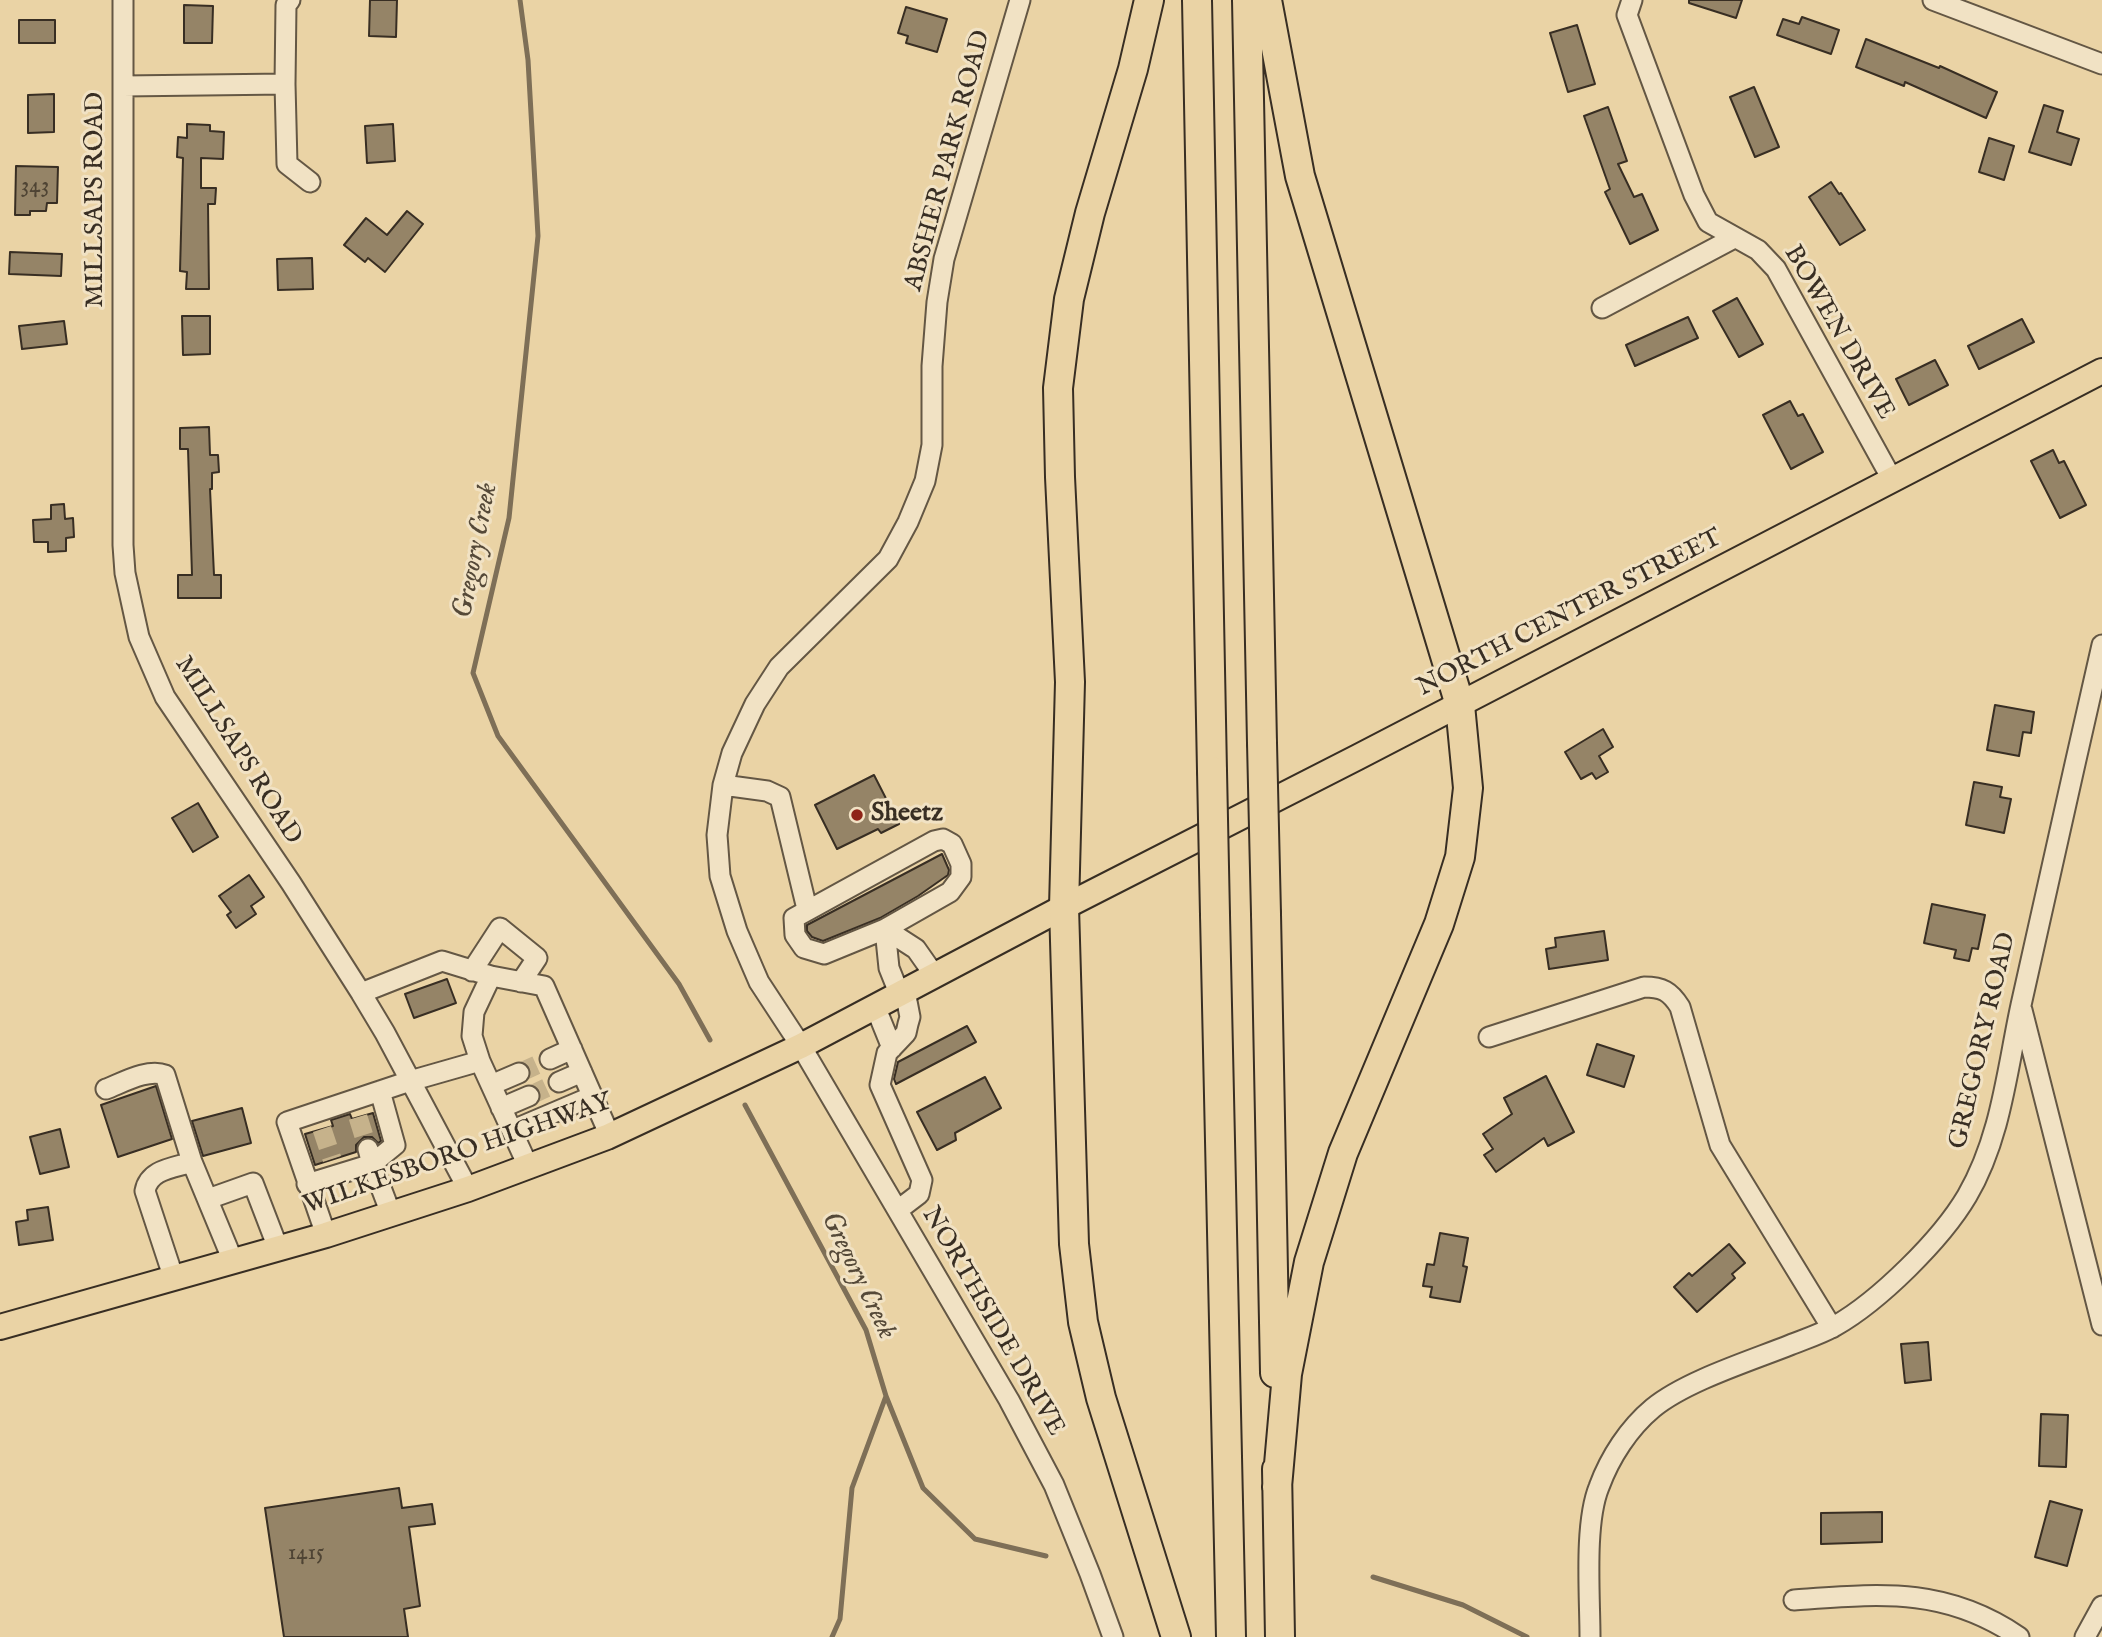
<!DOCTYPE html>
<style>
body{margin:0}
canvas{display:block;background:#ead3a5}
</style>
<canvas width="2102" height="1637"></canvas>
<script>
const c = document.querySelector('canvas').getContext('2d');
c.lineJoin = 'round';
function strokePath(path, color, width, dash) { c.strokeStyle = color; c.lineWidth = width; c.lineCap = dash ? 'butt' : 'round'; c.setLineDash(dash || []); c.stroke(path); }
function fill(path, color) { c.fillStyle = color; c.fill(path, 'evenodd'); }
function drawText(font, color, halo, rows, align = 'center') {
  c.font = font + ' "IM FELL English",serif'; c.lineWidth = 6; c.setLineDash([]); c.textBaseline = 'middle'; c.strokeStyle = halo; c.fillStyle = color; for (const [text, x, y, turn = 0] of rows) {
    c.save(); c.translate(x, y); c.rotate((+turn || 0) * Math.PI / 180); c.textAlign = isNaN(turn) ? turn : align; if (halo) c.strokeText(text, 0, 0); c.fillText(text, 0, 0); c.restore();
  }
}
const stream = new Path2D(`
 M520,0L528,60L538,236L509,518L473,673L498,736L679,984L710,1040
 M745,1105L866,1330L886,1396L852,1488L840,1619L832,1637
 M886,1396L923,1488L975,1539L1046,1556
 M1373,1577L1463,1605L1527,1637`);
const building = new Path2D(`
 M370,0H397L396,37L369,36Z
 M1689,0H1742L1736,18L1689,3Z
 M184,5L213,6L212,43H184Z
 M906,7L947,19L937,52L906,43L908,36L898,33Z
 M1802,17L1839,30L1831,54L1777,35L1783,19L1799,24Z
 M19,20H55V43H19Z
 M1577,25L1595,84L1568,92L1550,33Z
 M1866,39L1939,68L1940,66L1997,92L1986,118L1905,82L1904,86L1856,67Z
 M1754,87L1779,147L1755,157L1730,97Z
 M54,94V132L28,133V95Z
 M2044,105L2063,111L2057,132L2079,139L2071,165L2029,152Z
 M1608,107L1627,161L1618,164L1634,197L1642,194L1658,230L1630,244L1605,192L1610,189L1584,116Z
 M187,124L210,125V131L224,132L223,159L201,158V188H216L215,204H208L209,289H186L187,272L180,271L183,158L177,157L178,137L187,138Z
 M393,124L395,161L367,163L365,126Z
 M1989,138L2014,146L2004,180L1979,172Z
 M16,166L58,167L57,203H47L46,211H30V215H15Z
 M1831,182L1839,194L1841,193L1865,230L1840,245L1809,197Z
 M407,211L423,224L385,272L368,258L365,262L344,245L366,218L387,235Z
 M10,252L62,254L61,276L9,274Z
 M312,258L313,289L278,290L277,259Z
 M1737,298L1763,344L1739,357L1713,311Z
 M182,316H210V354L183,355Z
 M1688,317L1698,338L1635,366L1626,345Z
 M2022,319L2034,342L1979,369L1968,346Z
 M64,321L67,344L22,349L19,326Z
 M1935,360L1948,385L1909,405L1896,379Z
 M1790,401L1798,416L1803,414L1823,452L1791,469L1763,415Z
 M209,427L210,455H218L219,472L212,473V489H210L214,575H221V598H178V575H192L188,449H180V428Z
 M2053,450L2059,463L2064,461L2086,505L2060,518L2031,461Z
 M64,504L65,519L73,518L74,537L66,538V551L48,552V542H34L33,520L51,519V505Z
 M1995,705L2034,712L2031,733L2023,732L2019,756L1987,750Z
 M1603,729L1613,747L1599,756L1608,772L1596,779L1592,773L1581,779L1565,752Z
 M874,775L899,824L881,833L878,829L837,849L815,805Z
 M1974,782L2002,787L2000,797L2011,799L2004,833L1966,825Z
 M198,803L218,837L193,852L172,818Z
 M942,854L949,870L948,875L918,896L880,918L823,941L812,937L807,931V925Z
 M249,875L264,897L251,906L256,914L236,928L227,915L231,912L219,896Z
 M1932,904L1985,915L1978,949L1972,948L1969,961L1954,958L1956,950L1924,943Z
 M1604,931L1608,960L1549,969L1546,949L1556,947L1555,938Z
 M447,979L456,1003L414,1018L405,994Z
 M967,1026L976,1042L896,1084L894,1079L898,1062Z
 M1597,1044L1634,1056L1624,1087L1587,1075Z
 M1546,1076L1574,1132L1548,1146L1544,1138L1496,1172L1484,1155L1493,1149L1483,1134L1512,1114L1504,1098Z
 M985,1077L1001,1108L955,1133L956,1140L937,1150L917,1112Z
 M156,1086L172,1139L118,1157L101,1105Z
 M242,1108L251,1143L203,1156L192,1121Z
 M373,1113L381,1141L378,1143L372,1137H364L356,1145V1152L315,1165L305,1134L333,1126L331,1120L350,1114L352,1119Z
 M60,1129L69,1167L40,1174L30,1137Z
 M48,1207L53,1240L19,1245L16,1222L28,1220L27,1210Z
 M1440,1233L1468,1238L1463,1266L1467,1267L1460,1302L1430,1297L1432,1287L1423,1286L1427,1264L1434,1265Z
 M1729,1244L1745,1263L1732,1274L1735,1278L1697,1312L1674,1287L1689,1273L1692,1276Z
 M1928,1342L1931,1380L1905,1383L1901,1344Z
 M2041,1414L2068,1415L2066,1467L2039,1466Z
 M399,1488L402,1508L432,1504L435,1524L409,1527L420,1606L404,1609L408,1637H284L265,1508Z
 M2050,1501L2082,1510L2067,1566L2035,1557Z
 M1882,1512V1542L1821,1544V1513Z`);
const minorTunnel = new Path2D(`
 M519,1073L550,1059
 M529,1096L559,1082
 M358,1117L368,1149
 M322,1129L332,1159`);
const minor = new Path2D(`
 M123,0V545L125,573L139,637L165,697L291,883L361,993L385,1033L468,1189
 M290,0L286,5L285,84L287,164L310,182
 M1020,0L944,259L937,302L932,366V445L925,481L908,522L888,559L779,667L755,704L732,753L723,785L717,835L720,876L737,931L759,982L801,1046L1009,1400L1054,1485L1090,1574L1113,1637
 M1632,0L1627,15L1694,195L1708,222L1758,250L1776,269L1893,481
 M1933,0L2102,64
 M123,86L285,84
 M1602,308L1734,238
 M723,785L767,791L780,797L807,909
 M943,839L952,844L961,864V877L950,892L885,929L824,954L804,948L795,935L794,918L934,841Z
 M472,971L500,928L537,958L521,982
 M361,993L442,961L491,976
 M899,993L889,968L885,929L916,949L935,976
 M875,1006L892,1048
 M2022,1010L2102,1325
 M1489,1037L1644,987C1662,987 1670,991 1680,1007L1720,1145L1832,1328
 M550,1059L572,1049
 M559,1082L582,1072
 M491,1085L519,1073
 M106,1089C122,1083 148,1068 165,1075L192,1162
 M501,1108L529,1096
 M513,1130L593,1096
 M368,1149L372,1164L395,1145L380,1091
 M528,1166L480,1061L472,1036L474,1012L491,976L544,986L610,1136
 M307,1184L372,1164L391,1214
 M208,1199L253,1183L278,1248
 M898,1210L919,1194L922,1180L880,1085L887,1053L906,1033L908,1024L910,1017L905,991
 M326,1235L287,1122L410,1081L480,1061
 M174,1279L145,1191C149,1169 174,1168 192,1162L233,1261
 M1794,1600C1879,1594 1944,1586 2019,1637
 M1590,1637C1590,1596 1584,1524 1599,1487C1610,1457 1629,1428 1653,1408C1686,1381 1750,1361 1790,1345C1805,1339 1821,1334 1835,1326C1879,1301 1941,1240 1967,1196C2001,1138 2007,1070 2021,1005C2047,885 2075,765 2102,645
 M2085,1637L2102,1606`);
const major = new Path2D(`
 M0,1327L326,1235L468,1189L607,1137L801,1046L1064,907L1358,757L2102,371`);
const highway = new Path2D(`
 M1149,0L1133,69L1090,213L1069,299L1058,388L1060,477L1070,682L1064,907L1074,1244L1083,1322L1101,1398L1176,1637
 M1197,0L1212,771
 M1247,0L1262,743
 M1267,0L1300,176L1460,705L1468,788L1460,857L1439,924L1343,1153L1309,1262L1287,1374L1277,1487
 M1266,914L1275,1373
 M1215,915L1231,1637
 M1277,1469L1280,1637`);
const highwayBridge = new Path2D(`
 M1262,743L1266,914
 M1212,771L1215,915`);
const markers = [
 [857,815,7,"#8f2418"]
];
const numberNames = [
 ["343",35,187],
 ["1415",306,1554]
];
const streetNames = [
 ["ABSHER PARK ROAD",949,161,-75],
 ["MILLSAPS ROAD",97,200,-90],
 ["BOWEN DRIVE",1838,333,60],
 ["NORTH CENTER STREET",1570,614,-27],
 ["MILLSAPS ROAD",237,751,58],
 ["GREGORY ROAD",1984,1041,-77],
 ["WILKESBORO HIGHWAY",458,1155,-19],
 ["NORTHSIDE DRIVE",992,1322,60]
];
const poiNames = [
 ["Sheetz",871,815]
];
const waterNames = [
 ["Gregory Creek",477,551,-79],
 ["Gregory Creek",857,1276,64]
];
strokePath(stream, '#7e6f57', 5);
fill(building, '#958467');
strokePath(building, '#382e23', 2);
strokePath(minorTunnel, '#c6b28b', 19, [19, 10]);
strokePath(minor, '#645744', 23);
strokePath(major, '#382e23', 28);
strokePath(highway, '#382e23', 32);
strokePath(minor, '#f1e2c4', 19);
strokePath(major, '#ead3a5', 24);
strokePath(highway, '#ead3a5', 28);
strokePath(highwayBridge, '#382e23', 32, []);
strokePath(highwayBridge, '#ead3a5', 28);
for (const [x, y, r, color] of markers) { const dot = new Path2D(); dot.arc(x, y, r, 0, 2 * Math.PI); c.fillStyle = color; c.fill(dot); strokePath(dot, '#f1e2c4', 2.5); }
drawText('23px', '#4f4434', null, numberNames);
drawText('26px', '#382e23', '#f1e2c4', streetNames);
drawText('bold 26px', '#382e23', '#f1e2c4', poiNames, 'left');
drawText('italic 28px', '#554938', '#f1e2c4', waterNames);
</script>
